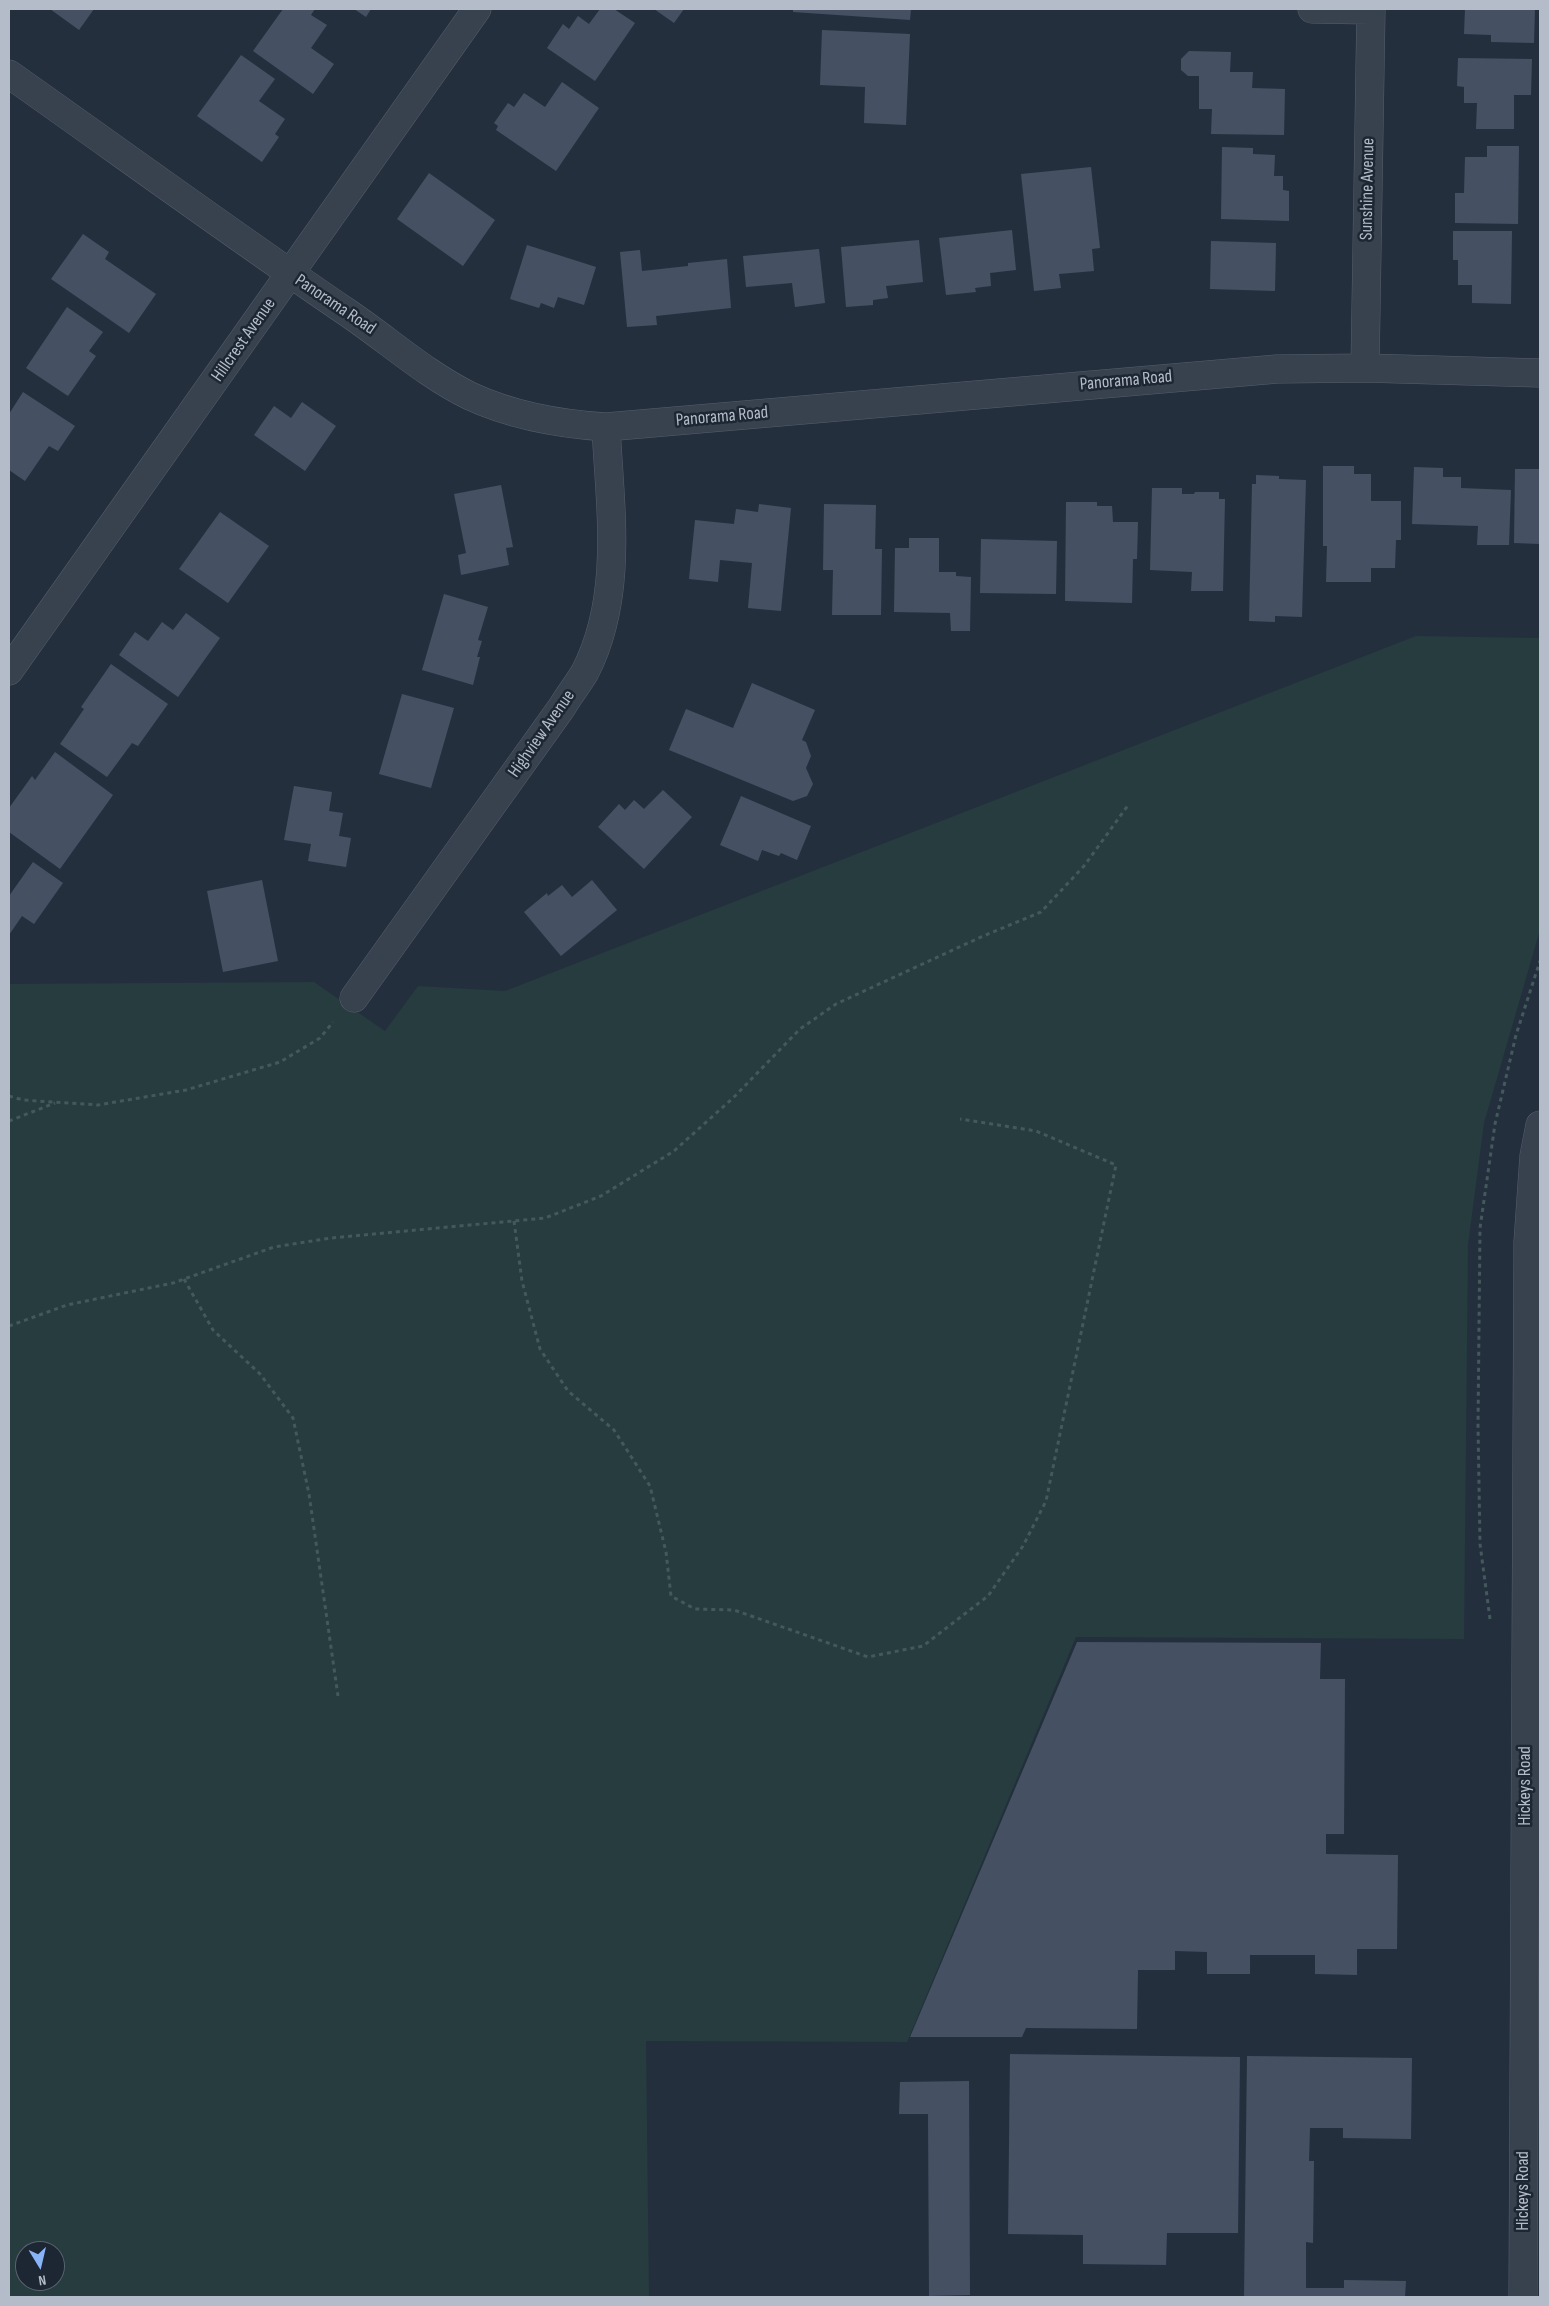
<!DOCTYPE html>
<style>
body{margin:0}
#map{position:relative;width:1549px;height:2306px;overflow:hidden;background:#242f3e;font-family:"Sofia Sans Condensed",sans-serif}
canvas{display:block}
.frame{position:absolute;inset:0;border:10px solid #b4bcc9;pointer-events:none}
.north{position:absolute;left:15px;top:2241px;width:50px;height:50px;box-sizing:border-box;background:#1d2633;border:1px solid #59626f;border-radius:50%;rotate:171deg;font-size:14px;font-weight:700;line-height:20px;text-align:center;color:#b4bcc9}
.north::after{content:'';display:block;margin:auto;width:18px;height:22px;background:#8ab4f8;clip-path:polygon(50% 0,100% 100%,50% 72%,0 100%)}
</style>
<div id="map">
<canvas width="1549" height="2306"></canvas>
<div class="frame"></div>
<div class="north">N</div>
</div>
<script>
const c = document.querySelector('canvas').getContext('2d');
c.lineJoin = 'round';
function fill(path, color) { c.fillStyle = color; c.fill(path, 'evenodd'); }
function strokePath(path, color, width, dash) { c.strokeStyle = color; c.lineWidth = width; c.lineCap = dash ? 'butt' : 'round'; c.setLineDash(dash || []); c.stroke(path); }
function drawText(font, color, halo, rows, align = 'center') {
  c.font = font + ' "Sofia Sans Condensed",sans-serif'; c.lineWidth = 5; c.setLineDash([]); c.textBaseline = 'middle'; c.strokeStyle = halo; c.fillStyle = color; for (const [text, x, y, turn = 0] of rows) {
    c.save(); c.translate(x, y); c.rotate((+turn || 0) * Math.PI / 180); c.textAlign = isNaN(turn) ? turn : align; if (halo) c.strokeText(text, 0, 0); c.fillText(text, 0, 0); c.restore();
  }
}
const green = new Path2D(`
 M1416,636L1540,638V930L1484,1123L1468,1245L1464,1639L1076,1637L907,2042L646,2041L649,2297H9V984L314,982L385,1031L418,986L505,991ZM25,2251H55V2281H25Z`);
const building = new Path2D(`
 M50,9H94L79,30Z
 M283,9H315L311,15L327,25L311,48L334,64L313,94L253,51Z
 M354,9H371L366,17Z
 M600,9H614L635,23L595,81L547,48L563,24L569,29L578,16L589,24Z
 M654,9H684L674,23Z
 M793,9H911L910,20L793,12Z
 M1465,9H1535L1534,43L1491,42V35L1464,34Z
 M822,30L910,34L906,125L864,123L865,87L820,85Z
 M1189,51L1231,52L1230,72H1253L1252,88L1285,89L1284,135L1211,134L1212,109H1199V76H1188L1181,70V59Z
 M241,55L275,79L259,101L285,119L275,134L279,137L262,162L197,116Z
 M1458,58L1532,59L1531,95H1514V129H1476L1477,103H1464V87L1457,86Z
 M562,82L599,108L556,171L496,130L498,126L494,123L508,103L514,107L524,93L545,107Z
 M1487,146H1519L1518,224L1455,223V193H1464L1465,157H1487Z
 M1222,147L1253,148V154L1275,155L1274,176H1283V190L1289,191V221L1221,219Z
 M1091,167L1100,248L1092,249L1094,271L1059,274L1061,288L1034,291L1021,174Z
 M429,173L495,220L463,266L397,219Z
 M1012,230L1016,270L990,273L991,286L975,288L976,292L946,295L939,238Z
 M1453,231H1512L1511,304L1472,303V285H1458V260H1453Z
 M83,234L109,252L105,259L156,294L129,333L51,279Z
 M919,240L923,282L886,286L888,298L873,300V305L846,307L841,247Z
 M1211,241L1276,243L1275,291L1210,289Z
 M527,245L596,267L584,305L558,297L554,308L541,303L539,308L510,299Z
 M819,249L825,303L795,307L792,283L746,287L743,256Z
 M640,250L642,271L688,266V263L727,259L731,308L656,316L657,325L627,327L620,252Z
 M67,307L103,332L89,351L96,356L68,396L26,368Z
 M23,392L75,426L58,451L49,446L25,481L9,470V414Z
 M302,402L336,426L305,471L254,435L274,406L291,418Z
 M1323,466H1354V474H1371V501H1401V540H1396L1395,568H1371V582H1326L1327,546H1323Z
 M1414,467L1443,468V477H1461V488L1511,490L1509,545H1477L1478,526L1412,524Z
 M1515,469H1540L1539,544L1514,543Z
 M1256,475L1279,476V479L1306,480L1302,617L1275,616V622L1249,621L1252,484H1256Z
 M501,485L513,547L506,548L509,565L461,575L458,555L466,553L454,494Z
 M1152,488H1182V494H1194L1195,492H1219V499H1225L1223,591H1191L1192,572L1150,570Z
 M1066,502H1097V506H1112L1113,522H1138L1137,559H1133L1132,603L1065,601Z
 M759,504L791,508L781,611L748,608L752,563L720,560L718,582L689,579L695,520L734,524L736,509L758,512Z
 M824,504L876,505L875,549H882L881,615H832L833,570H823Z
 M220,512L269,546L228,603L179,569Z
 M909,538H939V572H956V576L971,577L970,631H951L950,613L894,612L895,548H909Z
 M981,539L1057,541L1056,594L980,593Z
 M444,594L488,607L478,640L482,641L477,657H480L473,685L422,670Z
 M186,613L220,638L178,697L119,655L135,632L148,641L162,622L173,630Z
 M111,664L168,704L138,746L132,743L107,777L60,744L84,709L81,707Z
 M752,683L815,710L802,740L806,742L811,756L806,768L813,784L807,796L793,801L669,750L686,709L733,728Z
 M402,694L454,708L431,788L379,774Z
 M55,752L113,795L60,869L9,832V808L32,776L35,780Z
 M294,786L332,792L329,811L343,813L339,836L351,838L346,867L308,861L311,844L284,840Z
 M663,790L692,817L644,869L598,827L619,804L625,810L634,800L644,809Z
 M741,796L811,826L797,860L781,853L779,856L762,850L758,861L720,845Z
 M33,862L63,883L34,924L22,916L9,935V896Z
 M262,880L278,961L223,972L207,891Z
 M592,880L617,910L561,956L524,912L547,893L548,896L562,885L572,897Z
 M1077,1642L1321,1643L1320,1679H1345L1344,1834H1326V1854L1398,1855L1397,1949H1357V1975L1315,1974V1955H1250V1974H1207V1952L1175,1951V1970H1138L1137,2029L1026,2028L1022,2037H910Z
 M1010,2054L1240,2057L1238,2233H1167L1166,2265L1083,2264V2235L1008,2234Z
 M1247,2056L1412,2058L1411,2139L1343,2138V2128H1310L1309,2161H1314L1313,2243L1306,2242V2288H1344V2280L1406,2281L1405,2297H1244Z
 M969,2081L970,2295L929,2296L928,2114H899L900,2082Z`);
const path = new Path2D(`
 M9,1096L23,1100L98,1105L186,1090L280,1062L320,1038L333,1022
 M9,1121L55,1103
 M514,1221L522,1281L540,1349L568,1391L614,1430L650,1486L666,1552L671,1596L695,1609L734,1610L868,1657L923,1646L988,1596L1023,1546L1046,1501L1116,1165L1036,1131L960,1119
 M184,1279L213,1330L260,1374L293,1418L309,1494L338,1696
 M9,1326L67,1305L173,1283L274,1247L331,1238L545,1218L601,1196L674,1151L733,1098L800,1029L836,1004L981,937L1041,912L1084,866L1129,804
 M1490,1619L1480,1544L1478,1426L1480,1228L1495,1124L1516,1035L1540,961`);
const minor = new Path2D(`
 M1312,9L1371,10
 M9,74C121,153 232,234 345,311C387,339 425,374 470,396C513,416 559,424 606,427L1277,369L1365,368L1540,373
 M1365,368L1371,9
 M9,671L477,9
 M354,998L562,707C569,695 578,684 585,672C624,596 610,508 606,427
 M1523,2297L1528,1242L1534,1156L1540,1125`);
const streetNames = [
 ["Sunshine Avenue",1368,189,-89],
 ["Panorama Road",335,305,34],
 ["Hillcrest Avenue",244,340,-55],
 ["Panorama Road",1126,381,-5],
 ["Panorama Road",722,417,-5],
 ["Highview Avenue",542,734,-55],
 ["Hickeys Road",1525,1786,-90],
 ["Hickeys Road",1523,2191,-90]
];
fill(green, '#263c3f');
fill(building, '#455162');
strokePath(minor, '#565f6c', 29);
strokePath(path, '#44595c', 3, [4, 4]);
strokePath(minor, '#38414e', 28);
drawText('18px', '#b4bcc9', '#1d2633', streetNames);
</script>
